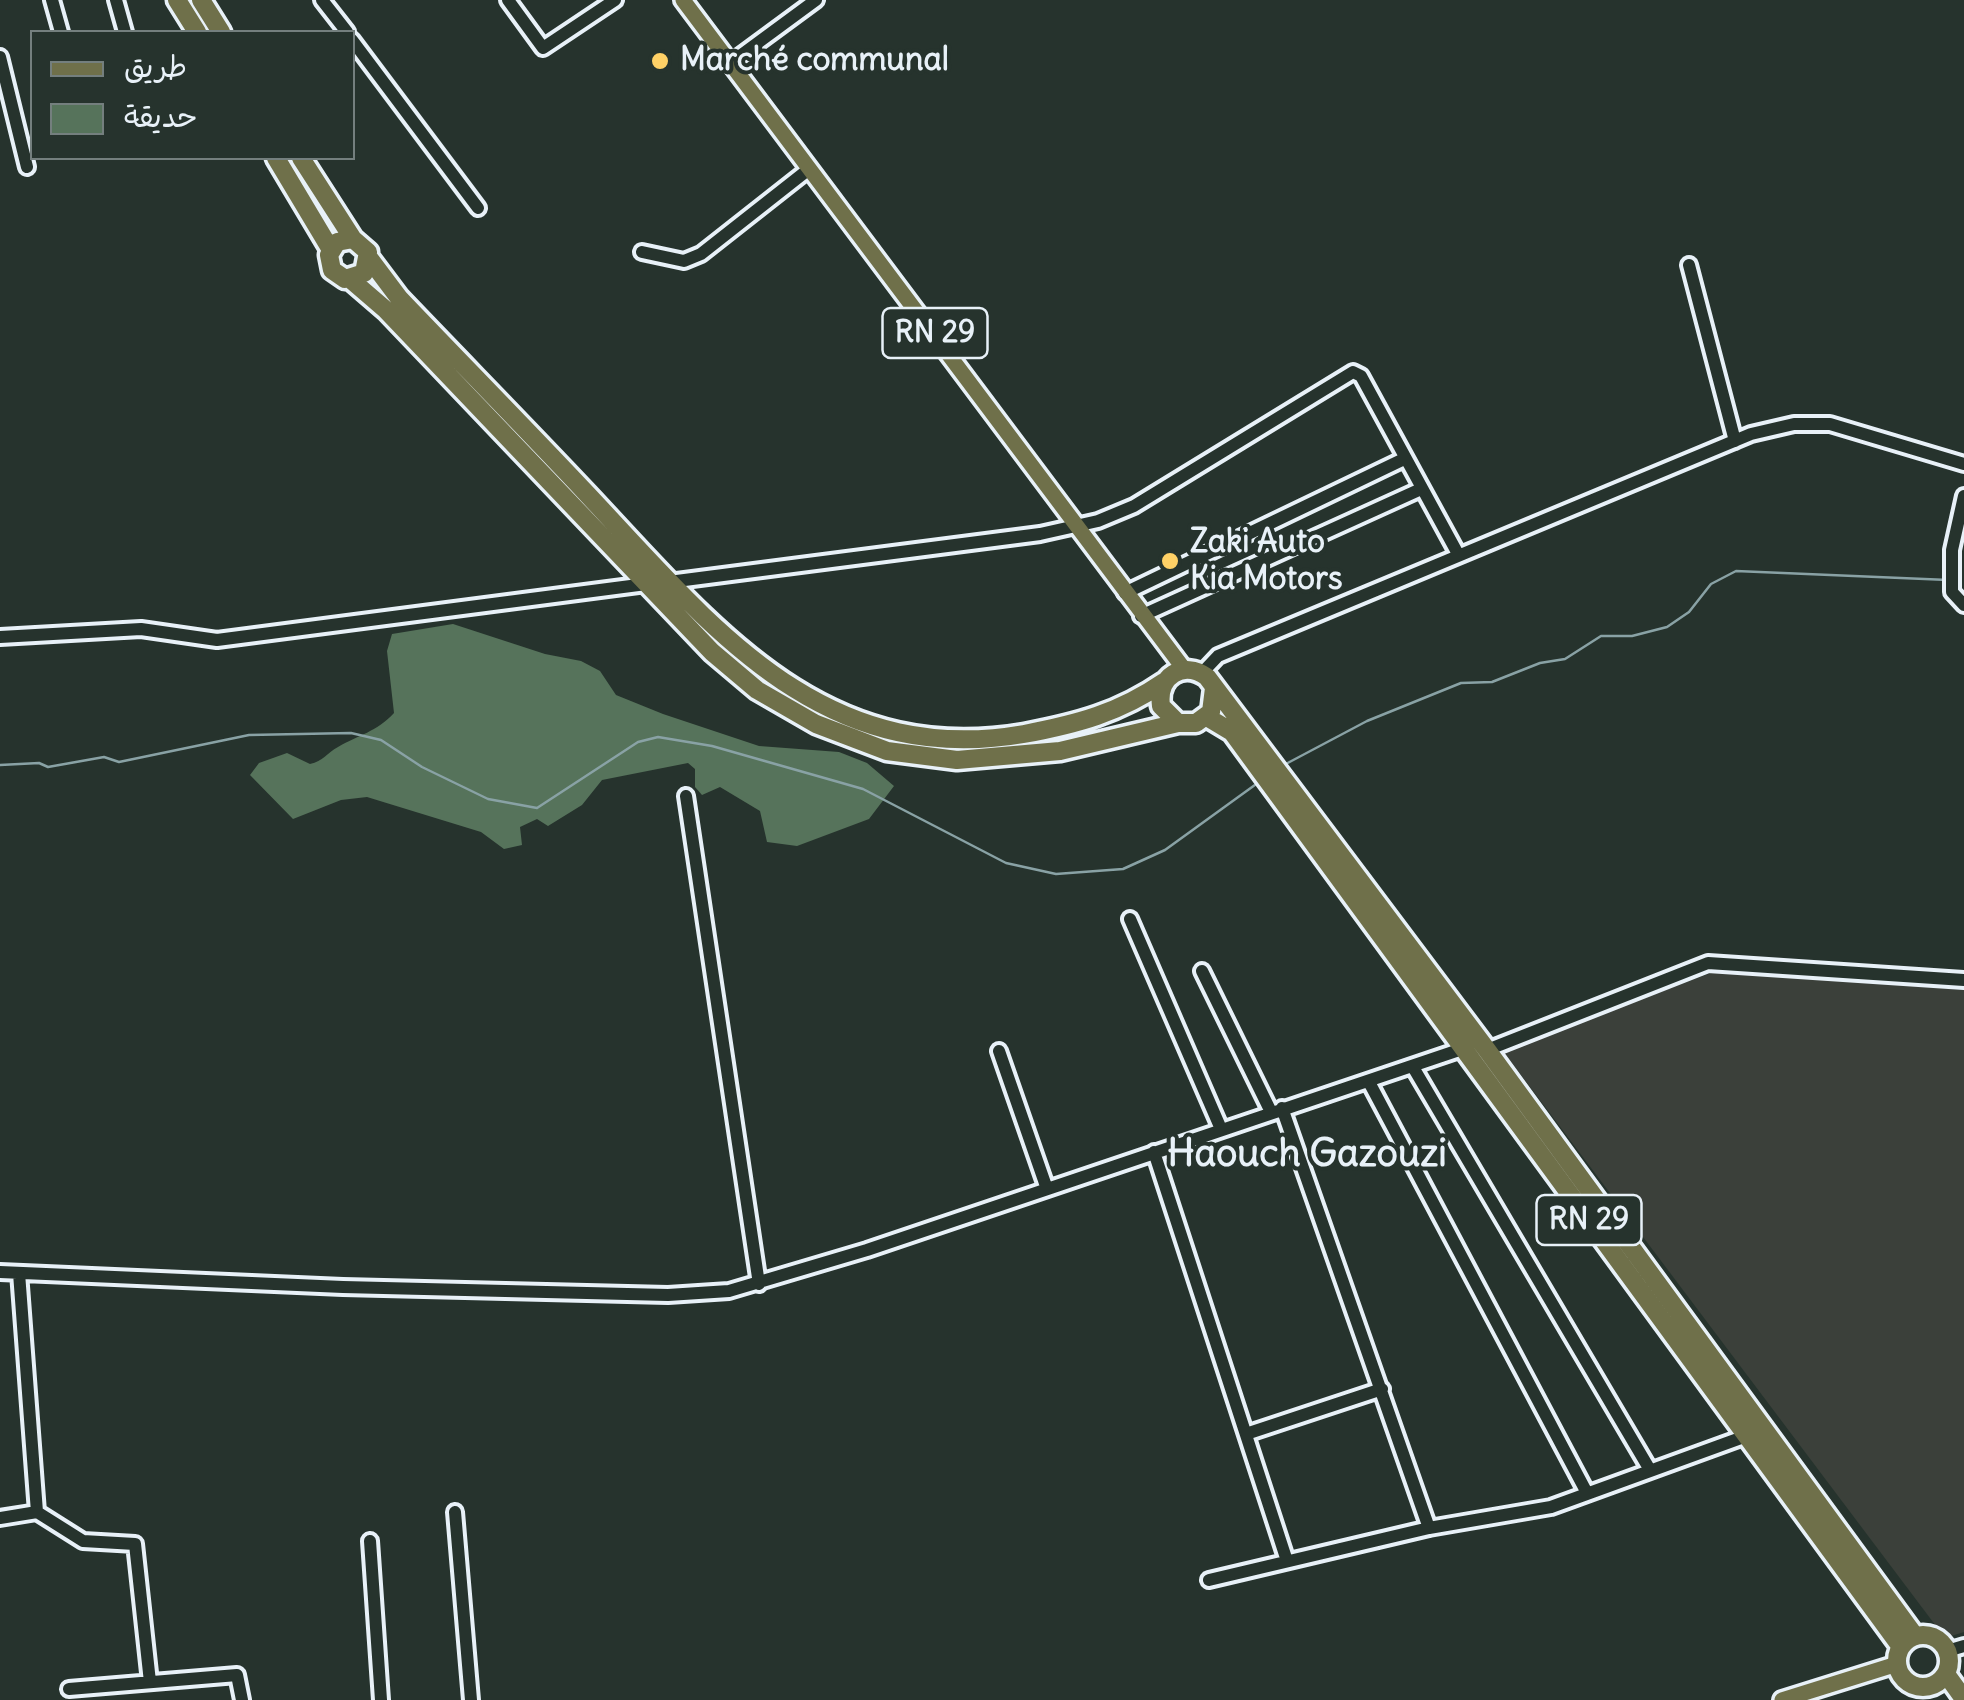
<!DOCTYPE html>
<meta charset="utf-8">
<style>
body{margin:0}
#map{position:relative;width:1964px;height:1700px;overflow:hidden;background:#26332d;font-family:Delius,"Playpen Sans Arabic",sans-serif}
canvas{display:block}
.legend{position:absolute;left:30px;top:30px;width:325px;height:130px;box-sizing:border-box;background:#26332d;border:2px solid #747f7e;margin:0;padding:12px 18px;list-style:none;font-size:30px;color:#e8f1f8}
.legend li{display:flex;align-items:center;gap:20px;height:50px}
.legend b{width:50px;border:2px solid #747f7e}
</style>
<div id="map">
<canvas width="1964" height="1700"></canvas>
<ul class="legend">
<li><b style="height:12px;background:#6f704a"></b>طريق</li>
<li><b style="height:28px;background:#56735b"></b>حديقة</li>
</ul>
</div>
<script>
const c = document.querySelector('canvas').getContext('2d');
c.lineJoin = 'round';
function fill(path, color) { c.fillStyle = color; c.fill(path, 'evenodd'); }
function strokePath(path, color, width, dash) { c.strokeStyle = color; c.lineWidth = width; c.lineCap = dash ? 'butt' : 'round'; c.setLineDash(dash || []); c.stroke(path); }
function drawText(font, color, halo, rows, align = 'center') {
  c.font = font + ' Delius,sans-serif'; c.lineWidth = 8; c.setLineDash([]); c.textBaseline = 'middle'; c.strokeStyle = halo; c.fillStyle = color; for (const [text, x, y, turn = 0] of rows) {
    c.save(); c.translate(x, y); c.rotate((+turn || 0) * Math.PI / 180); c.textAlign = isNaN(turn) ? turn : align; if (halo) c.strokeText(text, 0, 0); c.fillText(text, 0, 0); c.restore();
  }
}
const built = new Path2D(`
 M1719,970L1964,990V1632L1945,1638L1503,1051Z`);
const green = new Path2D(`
 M453,624L545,654L581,661L600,671L616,695L663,714L759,746L839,752L867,763L894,786L869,819L797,846L767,842L760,811L720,787L702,795L695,787V769L688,763L602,780L582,805L548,826L537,819L520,827L522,845L504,849L481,832L367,797L341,800L293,819L250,775L259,763L287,753L310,764C323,761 327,753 338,747C359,735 376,732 394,713L387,651L392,634Z`);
const stream = new Path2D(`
 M0,765L39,763L48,767L104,757L119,762L249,735L351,733L381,740L422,767L488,799L537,808L638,742L658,737L712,746L863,789L1006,863L1056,874L1123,869L1165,850L1259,782
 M1282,766L1367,721L1461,683L1492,682L1540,663L1565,659L1601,636H1632L1667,627L1689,612L1711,584L1736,571L1948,580`);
const minor = new Path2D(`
 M52,0L61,32
 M116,0L125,32
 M322,0L347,32
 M508,0L543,48L615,0
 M352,40L478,208
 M0,57L27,167
 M729,64L816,0
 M642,252L684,261L701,254L809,169
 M1689,265L1735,441
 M1964,496L1952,550V592L1964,605
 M669,582L1040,534L1098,521L1134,506L1353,372L1361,376L1458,554
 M1125,593L1404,459
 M1141,616L1421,489
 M0,637L141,629L217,640L646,584
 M1202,673L1218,656L1751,434L1794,424H1830L1964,464
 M686,796L759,1284
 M1130,919L1221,1129
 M1202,971L1271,1112
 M1487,1050L1708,963L1964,980
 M999,1051L1047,1189
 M1413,1067L1650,1470
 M1369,1082L1587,1493
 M1282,1108L1429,1528
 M1154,1152L1287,1561
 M0,1272L343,1287L668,1295L729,1291L867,1250L1462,1049
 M19,1273L37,1512L83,1541L135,1544L150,1682
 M1246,1434L1382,1389
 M455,1512L471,1700
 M0,1518L37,1512
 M370,1541L381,1700
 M1209,1580L1429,1528L1551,1507L1749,1435
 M1947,1651L1964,1646
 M69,1689L237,1675L242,1700`);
const major = new Path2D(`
 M683,0L1184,669
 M1782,1700L1897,1664`);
const highway = new Path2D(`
 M177,0L197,32
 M201,0L221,32
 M276,158L331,250
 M301,158L353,239L368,252L364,273L345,279L332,270L329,255L337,242L353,239
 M369,258L399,298C462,364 526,429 588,495C711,626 822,769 1024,734C1077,724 1119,713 1164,682
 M350,279L386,310L712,652L757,690L816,724L887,751L957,760L1060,751L1178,723
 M1214,688L1211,712L1196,723H1178L1161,706C1157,676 1183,660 1207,677L1487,1050L1915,1636
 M1207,717L1232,732L1901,1647
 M1897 1661a26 26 0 1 1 52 0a26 26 0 1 1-52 0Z
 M1946,1674L1964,1699`);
const markers = [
 [660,61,10,"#ffd166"],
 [1170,561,10,"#ffd166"]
];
const shields = [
 [935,333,105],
 [1589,1220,105]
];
const shieldNames = [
 ["RN 29",935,333],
 ["RN 29",1589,1220]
];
const poiNames = [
 ["Marché communal",680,61],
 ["Zaki Auto",1190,543],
 ["Kia Motors",1190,580]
];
const quarterNames = [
 ["Haouch Gazouzi",1307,1155]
];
fill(built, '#3b403a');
fill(green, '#56735b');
strokePath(stream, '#89a2a5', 2.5);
strokePath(minor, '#e8f1f8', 20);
strokePath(major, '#e8f1f8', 22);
strokePath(highway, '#e8f1f8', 25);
strokePath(minor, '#26332d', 12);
strokePath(major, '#6f704a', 15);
strokePath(highway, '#6f704a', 18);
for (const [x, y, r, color] of markers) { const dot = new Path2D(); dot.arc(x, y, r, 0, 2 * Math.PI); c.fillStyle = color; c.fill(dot); strokePath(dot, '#26332d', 4); }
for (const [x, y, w] of shields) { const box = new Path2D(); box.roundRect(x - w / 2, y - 25, w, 50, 8); c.fillStyle = '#26332d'; c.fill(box); strokePath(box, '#e8f1f8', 2.5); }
drawText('bold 30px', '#e8f1f8', null, shieldNames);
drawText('bold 32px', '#e8f1f8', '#26332d', poiNames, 'left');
drawText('bold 38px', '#e8f1f8', '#26332d', quarterNames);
</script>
